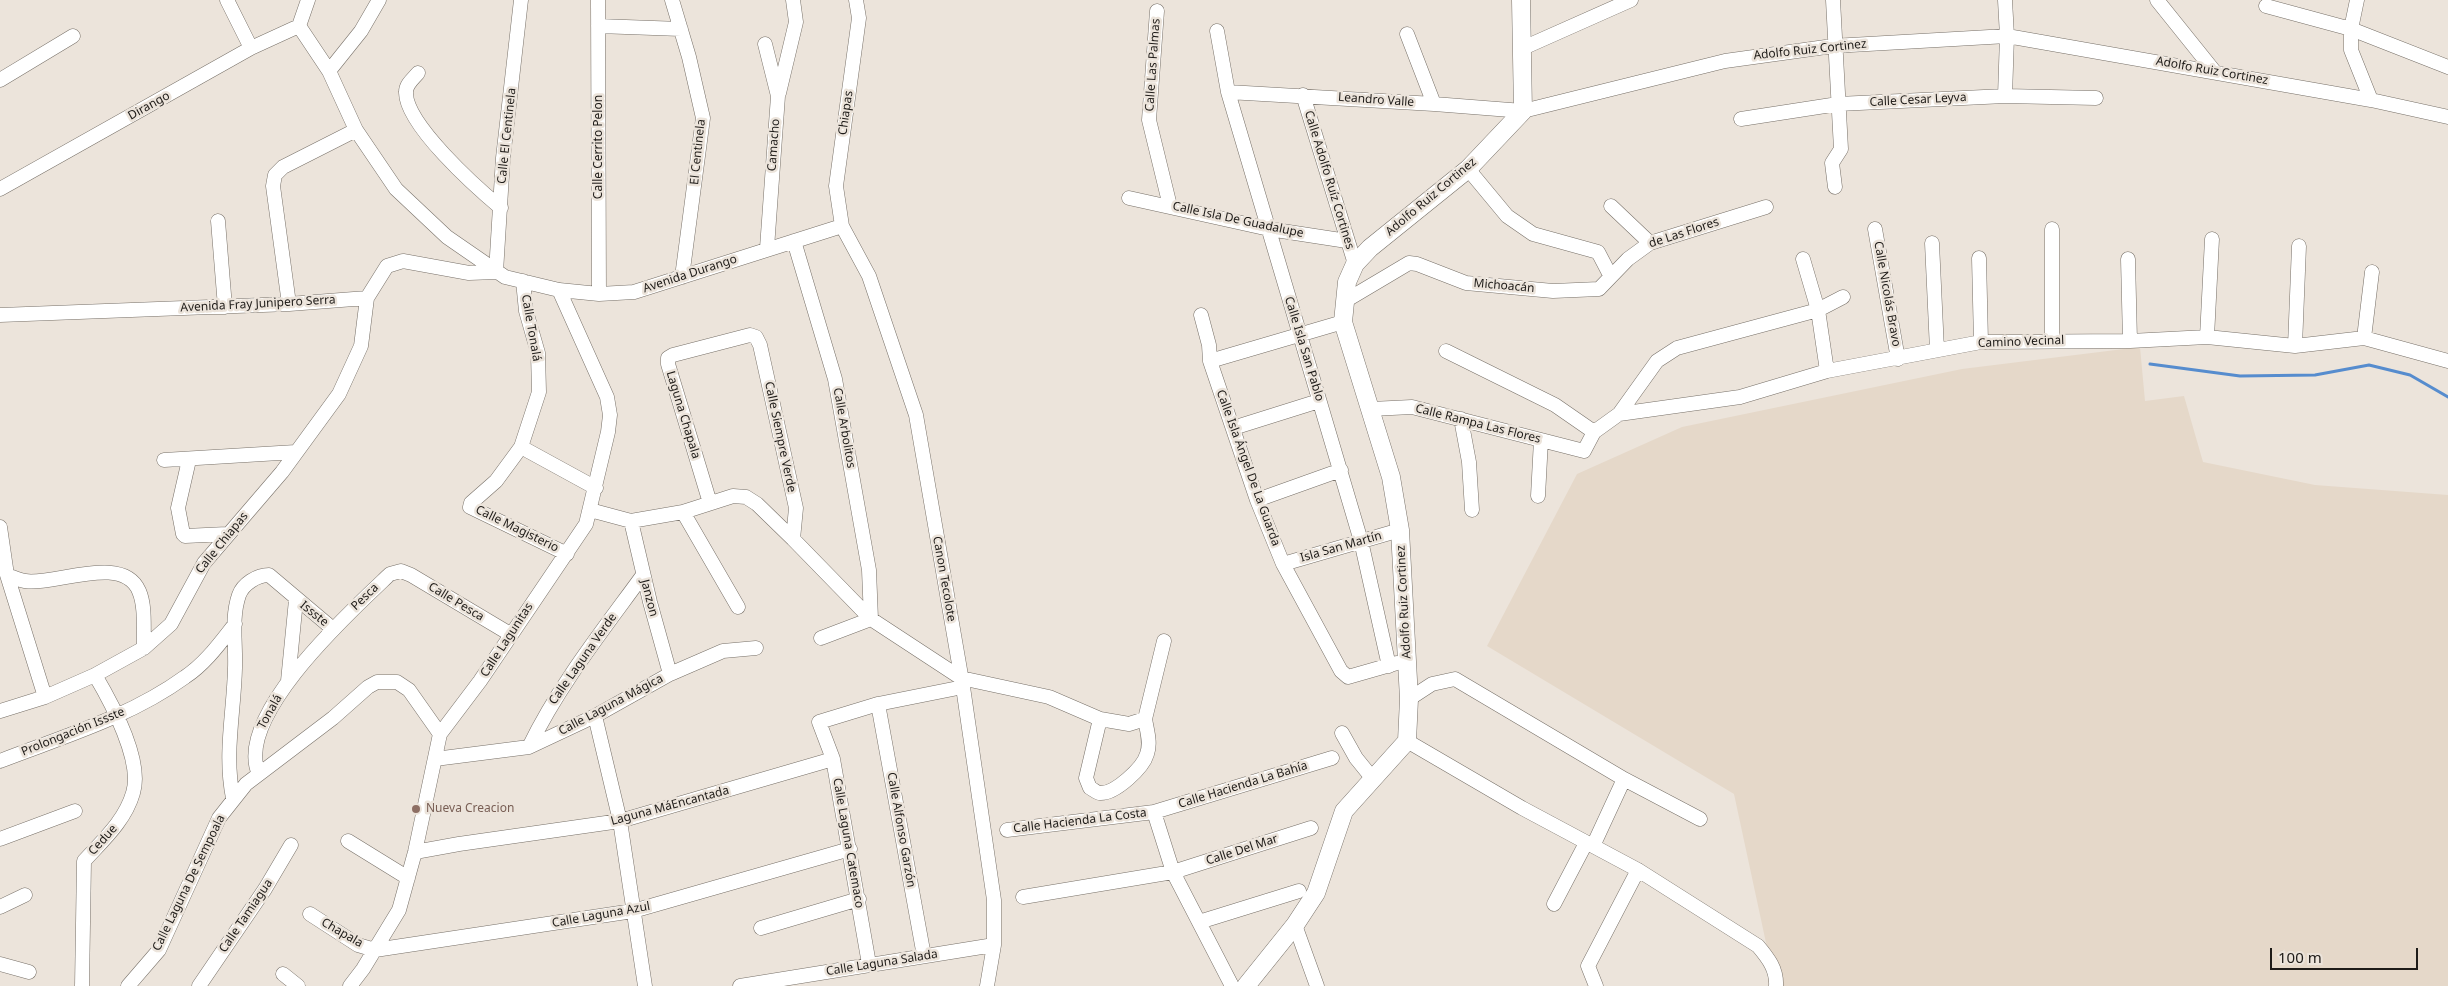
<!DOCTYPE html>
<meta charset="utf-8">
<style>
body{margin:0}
#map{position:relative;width:2448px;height:986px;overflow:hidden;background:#ece4db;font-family:"Noto Sans",sans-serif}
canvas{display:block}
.scale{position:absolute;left:2270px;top:948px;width:148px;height:22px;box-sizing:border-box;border:2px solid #1e1b18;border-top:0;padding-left:6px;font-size:15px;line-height:18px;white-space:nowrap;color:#1e1b18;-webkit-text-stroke:4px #ece4db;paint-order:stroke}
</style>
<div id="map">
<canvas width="2448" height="986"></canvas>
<div class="scale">100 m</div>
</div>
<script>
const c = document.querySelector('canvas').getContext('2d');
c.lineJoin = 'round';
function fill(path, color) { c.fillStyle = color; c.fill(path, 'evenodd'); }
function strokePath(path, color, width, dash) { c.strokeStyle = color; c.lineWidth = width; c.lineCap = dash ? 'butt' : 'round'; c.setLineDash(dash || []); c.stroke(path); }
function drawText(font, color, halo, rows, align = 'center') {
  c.font = font + ' "Noto Sans",sans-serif'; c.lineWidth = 5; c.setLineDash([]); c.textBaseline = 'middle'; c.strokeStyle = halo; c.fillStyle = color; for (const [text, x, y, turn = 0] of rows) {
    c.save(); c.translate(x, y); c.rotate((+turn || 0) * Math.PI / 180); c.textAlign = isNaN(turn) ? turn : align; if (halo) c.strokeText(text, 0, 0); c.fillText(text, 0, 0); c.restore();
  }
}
const built = new Path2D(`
 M2140,347L2145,401L2184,396L2203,462L2315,485L2448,495V986H1772L1771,966L1734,794L1487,646L1577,474L1682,427L1962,369Z`);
const stream = new Path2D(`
 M2150,364L2240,376L2315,375L2369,365L2410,375L2448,397`);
const minor = new Path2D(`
 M227,0L251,48
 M598,0L599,294
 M672,0L689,57L703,118L682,277
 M856,0L859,18L836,186L842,226L869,276L916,415L963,687L994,900V945L987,986
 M1833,0L1841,149L1832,163L1835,187
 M2157,0L2214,71
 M2357,0L2351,29V50L2371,100
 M2266,6L2351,29L2448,67
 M1157,11L1149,120L1170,206
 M299,26L329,71L356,130L396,189L447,237L505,277L559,290L599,294L634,292L842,226
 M299,26L308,0
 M598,26L681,29
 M1217,31L1228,92L1361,541L1389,666
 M1407,34L1434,104
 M765,44L778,96L767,248
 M1523,48L1631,0
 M329,71L361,31L379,0
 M418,73C413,79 406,84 406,92C405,124 477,188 501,208
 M0,80L73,36
 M1228,92L1434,104L1523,111L1725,61L1833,46L2007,36L2371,100L2448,117
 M779,93L796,22L793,0
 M1303,95L1355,264
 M2005,96L2007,36L2005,0
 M1741,119L1838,104L2005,96L2096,98
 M1468,169L1507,216L1533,234L1598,252L1610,275
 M0,189L251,48L299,26
 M1129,198L1269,229L1347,241
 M1611,206L1650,243
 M218,221L225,307
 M1875,229L1898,359
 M2052,229V341
 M794,241L835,379L869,570L871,619
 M1932,243L1937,350
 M1979,258L1981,342
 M1803,259L1818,310L1827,371
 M2128,259L2130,341
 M523,281L526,311L538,353L539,392L521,447L496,481L471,503L470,507L567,554
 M1345,301L1409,263L1417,264L1466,283L1553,291L1599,289L1628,259L1650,243L1766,207
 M289,304L273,186L275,175L283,167L356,130
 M0,315L289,304L367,298L387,266L403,261L469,273L496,272L503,158L521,0
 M1201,315L1209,345L1210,361L1257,500L1283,564L1341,671L1348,677L1397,663
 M2207,337L2212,239
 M2364,338L2372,272
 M2295,346L2299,246
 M1446,351L1555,405L1594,432
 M1210,361L1343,322
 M1371,409L1412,407L1584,451L1594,432L1619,414L1740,397L1827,371L1981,342L2130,341L2207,337L2295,346L2364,338L2448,361
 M1619,414L1657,361L1677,348L1818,310L1843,297
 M1461,419L1469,462L1472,510
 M1233,428L1319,401
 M521,447L596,488
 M164,460L296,452
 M189,460L178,508L183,534L185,536L227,534
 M1538,496L1541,440
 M1257,500L1341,470
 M710,503L668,364V358L673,355L750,335L756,337L760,345L796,508L793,539
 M590,510L631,521L683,512L733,496L746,497L757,504L793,539L871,619L961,678L1049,697L1100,719L1129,724L1145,719L1164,641
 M683,512L738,607
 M631,521L650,602L670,674
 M0,527L7,575L45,697
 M1283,564L1400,530
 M7,575C12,577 19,580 25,581C54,586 123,553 139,591C146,607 143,630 144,648
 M821,638L871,619
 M288,681L296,600
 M1409,699L1432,684L1455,679L1624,779L1593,846
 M878,704L924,956
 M0,711L45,697L95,675L144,648L171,624L204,563L282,472L339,394L361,346L367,298
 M595,716L620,821L645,986
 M1100,719L1086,778L1090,788C1093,789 1097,793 1100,793C1115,794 1143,768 1147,754C1151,743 1147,731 1145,719
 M1342,733L1356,758L1373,779
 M1407,741L1522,808L1638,870L1758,946C1768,958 1777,969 1776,986
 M529,747C559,685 603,630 643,575
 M435,759L529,747L595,716L670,674L723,651L756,648
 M0,761C62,737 130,717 185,677C205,664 220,643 235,624
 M259,774C233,717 351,611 390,574L401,571L411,575L510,634
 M1624,779L1700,819
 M233,798C224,754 234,712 235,668C236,644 231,618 239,595C243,584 257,575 269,575L333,629
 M1154,812L1173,872L1232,986
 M1007,830L1154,812L1332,758
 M0,839L75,811
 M348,841L408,878
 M415,852L459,844L620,821L833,759
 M1023,897L1173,872L1311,828
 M1554,904L1586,843
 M0,907L25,895
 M310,914L358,945L375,950L633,911L850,849
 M1199,922L1299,891
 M1295,925L1317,986
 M761,928L859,899
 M0,964L29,972
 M869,964L833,759L819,722L878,704L963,687
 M283,974L298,986
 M82,986L84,861C102,841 125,821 133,793C143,761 111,702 95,675
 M128,986L159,950L219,818L246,784L333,718L368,687L377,682H397L409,690L440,734
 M199,986L265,889L291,845
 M350,986L363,969L399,910L415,852L440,734L480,681L586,524L608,432L610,415L607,397L559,290
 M740,986L994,945
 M1596,986L1588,966L1638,870`);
const major = new Path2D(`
 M1246,986L1295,925L1316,893L1344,811L1407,741L1409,699L1400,530L1391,477L1343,322L1347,282L1355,264L1370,248L1468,169L1523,111L1521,0`);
const markers = [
 [416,809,5,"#8d6e63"]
];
const streetNames = [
 ["Adolfo Ruiz Cortinez",1810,50,-6],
 ["Calle Las Palmas",1153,65,-86],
 ["Adolfo Ruiz Cortinez",2212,71,10],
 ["Leandro Valle",1376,100,4],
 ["Calle Cesar Leyva",1918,100,-3],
 ["Dirango",149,106,-29],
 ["Chiapas",846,113,-82],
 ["Calle El Centinela",507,136,-84],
 ["Camacho",774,145,-86],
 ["Calle Cerrito Pelon",599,147,-90],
 ["El Centinela",698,152,-84],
 ["Calle Adolfo Ruíz Cortines",1329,180,73],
 ["Adolfo Ruiz Cortinez",1431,197,-40],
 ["Calle Isla De Guadalupe",1238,220,12],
 ["de Las Flores",1684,233,-18],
 ["Avenida Durango",690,274,-18],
 ["Michoacán",1504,286,5],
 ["Calle Nicolás Bravo",1887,294,80],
 ["Avenida Fray Junipero Serra",258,304,-3],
 ["Calle Tonalá",531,328,80],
 ["Camino Vecinal",2021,342,-2],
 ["Calle Isla San Pablo",1304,349,73],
 ["Laguna Chapala",683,415,73],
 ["Calle Rampa Las Flores",1478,424,14],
 ["Calle Arbolitos",844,428,80],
 ["Calle Siempre Verde",780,437,78],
 ["Calle Isla Ángel De La Guarda",1248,468,70],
 ["Calle Magisterio",517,529,26],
 ["Calle Chiapas",222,543,-51],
 ["Isla San Martín",1341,547,-16],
 ["Canon Tecolote",944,579,80],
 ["Pesca",365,597,-44],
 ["Janzon",649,598,75],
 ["Calle Pesca",456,602,31],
 ["Adolfo Ruiz Cortinez",1404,602,-93],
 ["Issste",314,614,39],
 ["Calle Lagunitas",507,640,-57],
 ["Calle Laguna Verde",583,659,-55],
 ["Calle Laguna Mágica",611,705,-28],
 ["Tonalá",270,712,-61],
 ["Prolongación Issste",73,732,-22],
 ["Calle Hacienda La Bahía",1243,785,-17],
 ["Laguna MáEncantada",670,806,-15],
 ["Calle Hacienda La Costa",1080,821,-7],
 ["Calle Alfonso Garzón",901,830,80],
 ["Cedue",103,840,-48],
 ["Calle Laguna Catemaco",848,843,80],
 ["Calle Del Mar",1242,850,-18],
 ["Calle Laguna De Sempoala",189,883,-64],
 ["Calle Laguna Azul",601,915,-10],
 ["Calle Tamiagua",246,916,-56],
 ["Chapala",342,933,30],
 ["Calle Laguna Salada",882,963,-9]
];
const educationNames = [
 ["Nueva Creacion",426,809]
];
fill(built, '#e5d8c9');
strokePath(stream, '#568cce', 3);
strokePath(minor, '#777068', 15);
strokePath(major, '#777068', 19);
strokePath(minor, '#fff', 14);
strokePath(major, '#fff', 18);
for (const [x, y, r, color] of markers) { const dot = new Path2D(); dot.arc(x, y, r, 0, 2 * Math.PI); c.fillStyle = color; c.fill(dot); strokePath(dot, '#ece4db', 2); }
drawText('12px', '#1e1b18', '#ece4db', streetNames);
drawText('12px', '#785e54', '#ece4db', educationNames, 'left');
</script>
